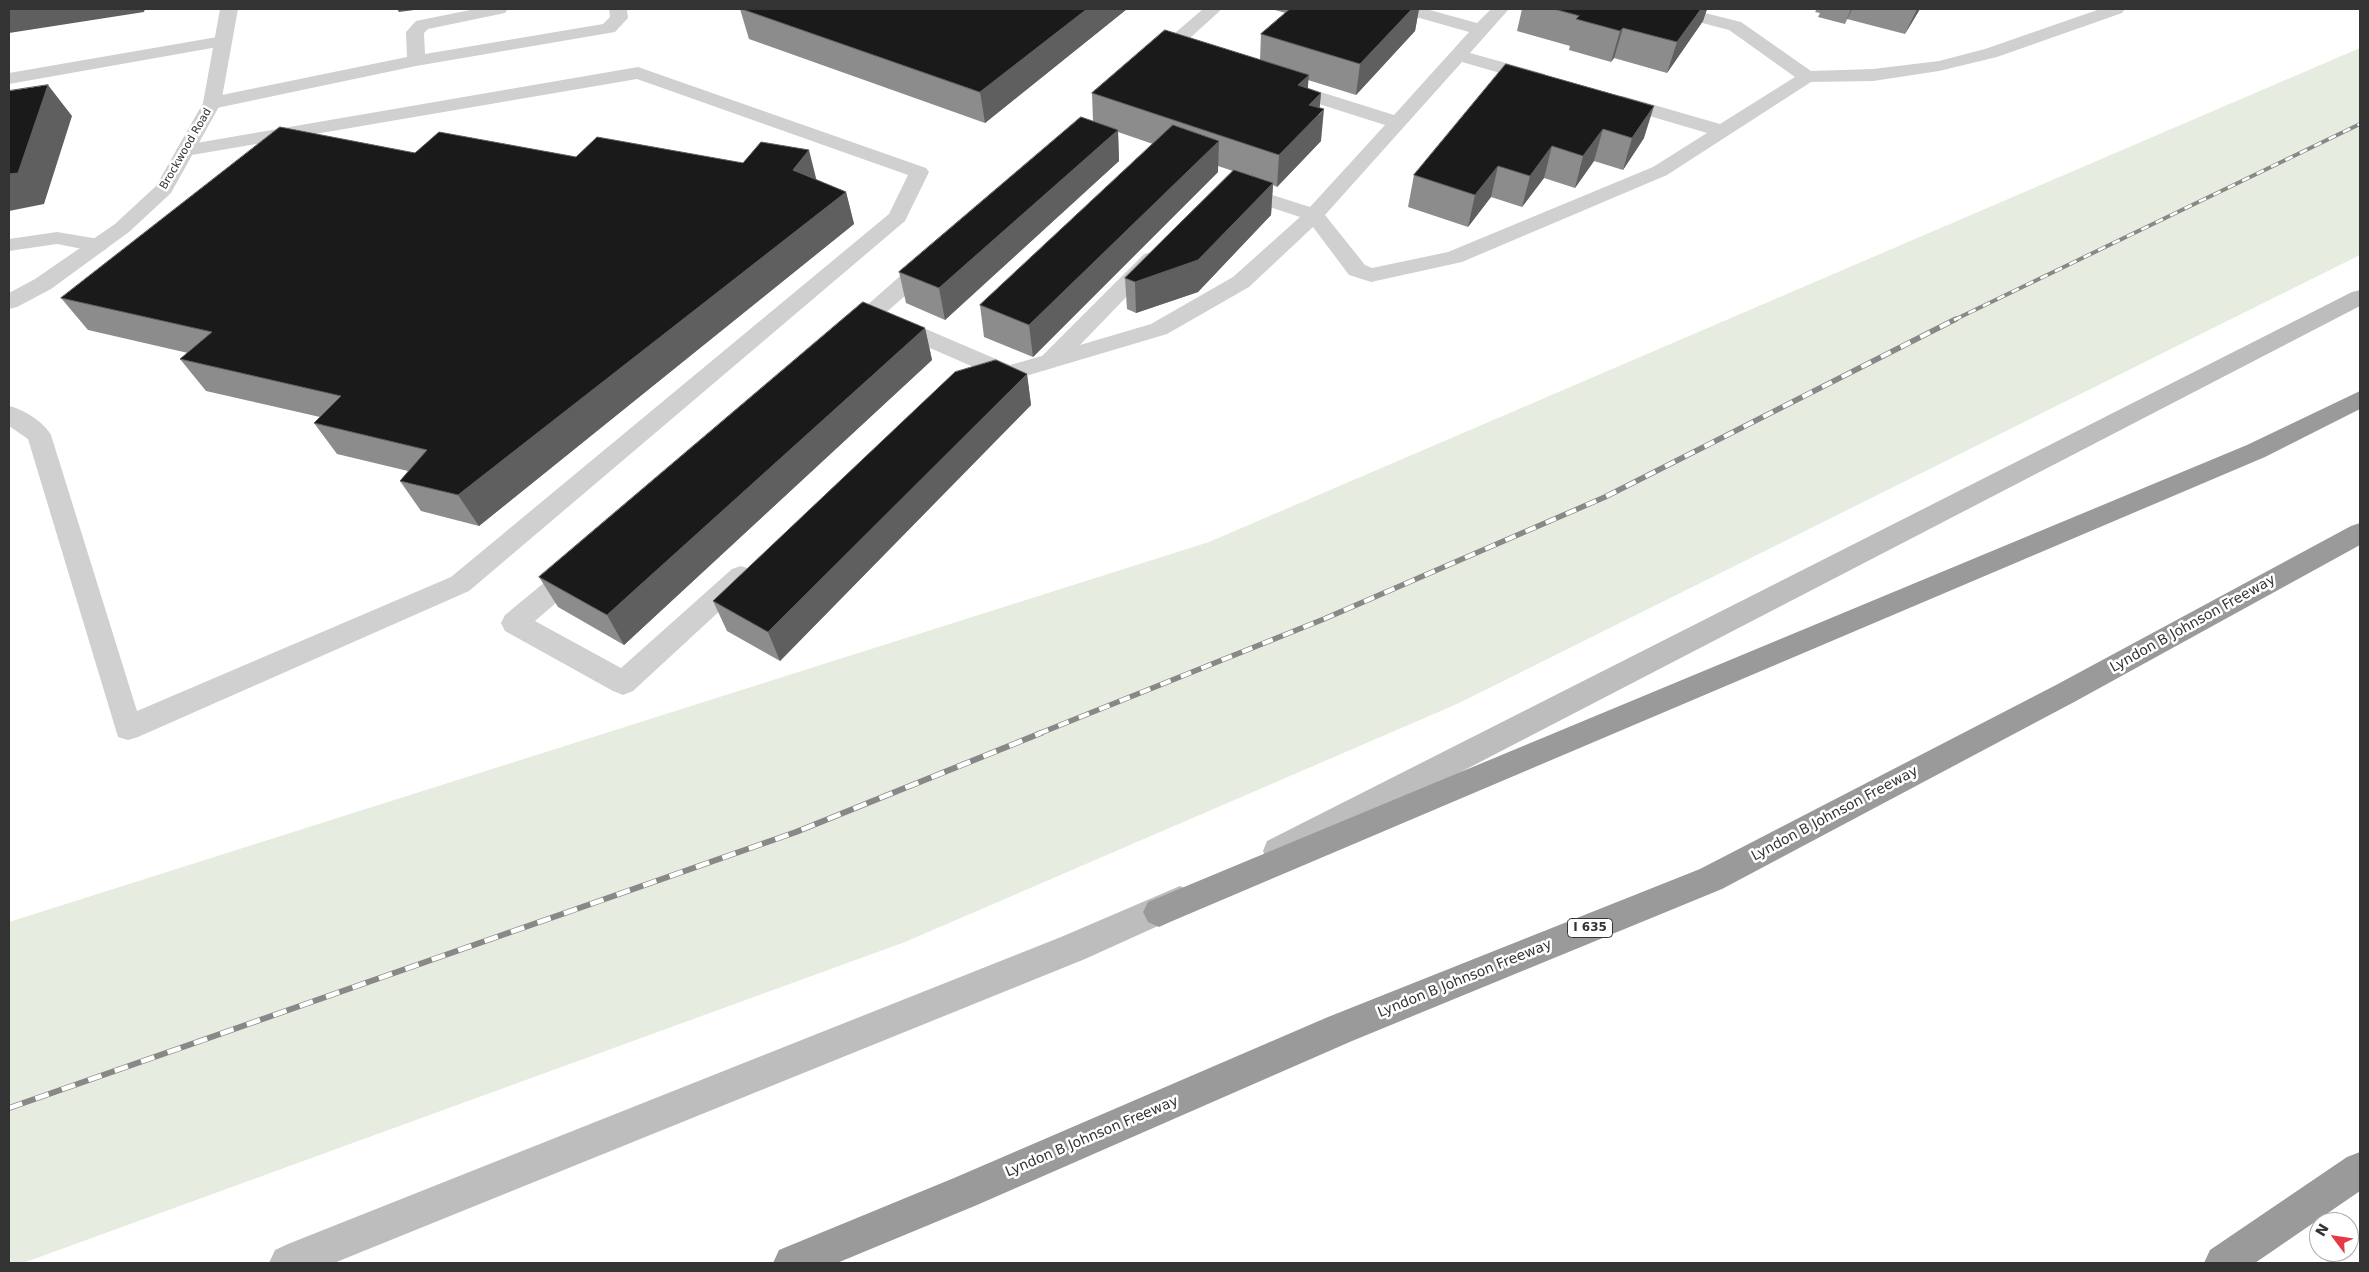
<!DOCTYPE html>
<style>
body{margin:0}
#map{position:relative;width:2369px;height:1272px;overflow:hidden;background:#fff;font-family:"DejaVu Sans",sans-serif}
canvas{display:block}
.frame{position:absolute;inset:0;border:10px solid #333;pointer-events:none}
.north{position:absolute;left:2309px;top:1212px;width:50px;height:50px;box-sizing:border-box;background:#fff;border:1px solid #adadad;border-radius:50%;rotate:301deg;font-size:14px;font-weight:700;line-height:20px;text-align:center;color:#333}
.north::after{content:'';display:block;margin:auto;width:18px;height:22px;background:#e63946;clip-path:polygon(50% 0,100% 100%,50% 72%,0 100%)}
</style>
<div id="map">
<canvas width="2369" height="1272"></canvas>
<div class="frame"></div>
<div class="north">N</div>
</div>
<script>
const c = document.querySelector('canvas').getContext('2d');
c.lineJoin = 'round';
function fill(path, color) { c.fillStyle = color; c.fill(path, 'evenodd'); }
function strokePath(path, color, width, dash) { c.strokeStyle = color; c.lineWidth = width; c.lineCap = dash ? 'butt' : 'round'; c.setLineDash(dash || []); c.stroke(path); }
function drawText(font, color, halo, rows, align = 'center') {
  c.font = font + ' "DejaVu Sans",sans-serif'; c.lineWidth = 5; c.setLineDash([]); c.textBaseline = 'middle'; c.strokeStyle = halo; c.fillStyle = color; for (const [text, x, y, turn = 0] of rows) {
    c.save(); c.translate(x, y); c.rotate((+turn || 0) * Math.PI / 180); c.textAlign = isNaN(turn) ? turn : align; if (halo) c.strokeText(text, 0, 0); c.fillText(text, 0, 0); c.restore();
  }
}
const green = new Path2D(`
 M2360,48V255L1457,704L905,942L23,1263H9V922L1209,542Z`);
const service = new Path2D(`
 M475,9H508L505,13L428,29L424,33L425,54L603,24L610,17L609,9H627L628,18L615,32L609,33L416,66L212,109L205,107L203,103L205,99L212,97L407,57L406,32L416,21Z
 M1203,9H1222L1180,47L1191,50L1194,54L1191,58L1185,59L1161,53L1158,49L1161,45Z
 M1399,9H1426L1477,23L1491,9H1509L1470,53L1545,74L1547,78L1545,82L1538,84L1462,62L1325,215L1365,265L1372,268L1448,252L1653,167L1707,133L1609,104L1607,100L1609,96H1623L1720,124L1795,77L1729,30L1664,13L1661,9H1689L1741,22L1811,71L1873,69L1939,61L1985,49L2100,9H2125L2122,13L1997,57L1939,71L1873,81L1811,82L1667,175L1462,262L1371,282L1349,275L1313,227L1249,287L1167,334L982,389L974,387L970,381L974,375L985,372L884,328L881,323L884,318L892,316L900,318L1010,365L1042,356L1144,254L1152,252L1160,254L1163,259L1080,345L1151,324L1233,277L1300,217L1230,194L1227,190L1230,186L1237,184L1244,186L1310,207L1385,125L1278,91L1276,87L1278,83H1292L1394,115L1469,32L1402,13Z
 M223,36L229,37L232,41L229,45L9,84V73Z
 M638,67L926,168L929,172L905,221L469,591L138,737L128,740L118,737L28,439L9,426V406C23,409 44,422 51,435L137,711L451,577L889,214L908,175L637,79L186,156L179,154L176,150L179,146Z
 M57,232L105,240L109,245L105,250L98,252L57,244L9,251V239Z
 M931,254L939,256L942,261L939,266L857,338L849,340L841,338L838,333L841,328L923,256Z
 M577,560L586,563L590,570L586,577L535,621L621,668L732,569L741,566L750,569L754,576L750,583L633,691L623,695L613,691L505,631L501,623L505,615L568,563Z`);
const minor = new Path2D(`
 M220,9H238L221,103L171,193L129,232L51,289L17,307L9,309V293L35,279L115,224L156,186L203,103Z`);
const secondary = new Path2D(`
 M2360,290V306L1289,861L1278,865L1267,861L1263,851L1267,841L2352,292Z
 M1180,886L1191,891L1196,901L1191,911L1085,959L334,1263H269L275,1250L288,1244L1061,937Z`);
const motorway = new Path2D(`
 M2360,391V409L2265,457L1170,922L1159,927L1148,922L1143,912L1148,902L2247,445Z
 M2360,523V545L2076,701L1722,889L1352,1041L977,1205L837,1263H773L779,1250L954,1178L1328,1017L1700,869L2056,685L2351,526Z
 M2360,1152V1191L2255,1263H2204L2210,1250L2347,1157Z`);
const railFar2 = new Path2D(`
 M1954,320L2360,124`);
const railFar1 = new Path2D(`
 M1038,734L1324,619L1605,497L1956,319`);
const rail = new Path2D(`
 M9,1108L796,832L1041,733`);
const wall = new Path2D(`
 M740,9H1127L985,123L749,39Z
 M1271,9H1419L1415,31L1356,95L1308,80V89L1321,93L1319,108L1321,141L1277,187L1273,185L1271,215L1198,292L1136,313L1127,309L1125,278L1233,171L1218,166V172L1033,357L984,337L980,305L1153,144L1118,132L1119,161L945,320L906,303L899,272L1093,121L1092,93L1260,60L1261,34L1286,13Z
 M1522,9H1707L1703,21L1667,73L1614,58L1611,62L1569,50L1570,46L1517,31Z
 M1817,9H1920L1905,34L1847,19L1845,24L1818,17L1820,13L1815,12Z
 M1506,64L1644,138L1623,170L1594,161L1575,188L1544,178L1522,207L1491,197L1468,227L1408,207L1414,175Z
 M415,153L576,157L817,180L846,192L854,224L479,526L421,511L400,481L408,471L337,454L314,423L320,417L206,391L180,359L188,353L88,330L61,298Z
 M925,328L932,360L624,645L558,607L539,577Z
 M1027,374L1031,405L780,661L727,631L713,601Z`);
const shadedWall = new Path2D(`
 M9,9H145L144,12L9,33Z
 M397,9H422L399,12Z
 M1087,9H1127L985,123L980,92Z
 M1412,9H1419L1415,31L1356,95L1360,64Z
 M1701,9H1707L1703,21L1667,73L1677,42Z
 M1851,9H1852L1845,24Z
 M1917,9H1920L1905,34Z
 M1623,28L1614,58L1611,62L1620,31Z
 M1309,75L1306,106L1298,85Z
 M48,85L72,116L44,204L9,211V174Z
 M1321,93L1319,115L1324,109L1321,141L1277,187L1279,155L1309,105Z
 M1654,106L1644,138L1623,170L1632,138Z
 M1603,129L1594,161L1575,188L1583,156Z
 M1118,130L1119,161L945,320L939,288Z
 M1219,141L1218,172L1033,357L1029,325Z
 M1552,146L1544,178L1522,207L1530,176Z
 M809,150L817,182L793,170Z
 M1498,166L1491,197L1468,227L1475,195Z
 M1273,183L1271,215L1198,292L1136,313L1135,282Z
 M846,192L854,224L479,526L458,495Z
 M925,328L932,360L624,645L607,615Z
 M1027,374L1031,405L780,661L768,632Z`);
const building = new Path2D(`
 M742,9H1087L980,92Z
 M1290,9H1412L1360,64L1261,34Z
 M1554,9H1701L1677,42L1623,28L1620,31L1576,19L1579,16Z
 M1165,30L1309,75L1298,85L1321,93L1309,105L1324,109L1279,155L1092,93Z
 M1506,64L1654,106L1632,138L1603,129L1583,156L1552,146L1530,176L1498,166L1475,195L1414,175Z
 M48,85L18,173L9,174V91Z
 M1081,117L1118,130L939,288L899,272Z
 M1173,125L1219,141L1029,325L980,305Z
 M280,127L415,153L439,132L576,157L597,137L743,163L761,142L809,150L793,170L846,192L458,495L400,481L427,450L314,423L341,396L180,359L212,332L61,298Z
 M1234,170L1273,183L1198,260L1135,282L1125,278Z
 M863,302L925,328L607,615L539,577Z
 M996,360L1027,374L768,632L713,601L955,372Z`);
const farStreetnames = [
 ["Brockwood Road",186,149,-60]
];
const shields = [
 [1590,928,45]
];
const shieldNames = [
 ["I 635",1590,928]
];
const streetNames = [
 ["Lyndon B Johnson Freeway",2193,624,-29],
 ["Lyndon B Johnson Freeway",1835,814,-28],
 ["Lyndon B Johnson Freeway",1465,979,-22],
 ["Lyndon B Johnson Freeway",1092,1137,-23]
];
fill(green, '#e6ecdf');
fill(service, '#d0d0d0');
fill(minor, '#d0d0d0');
fill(secondary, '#bdbdbd');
fill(motorway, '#9a9a9a');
strokePath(railFar2, '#888', 4);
strokePath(railFar1, '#888', 5.5);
strokePath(rail, '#888', 6);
strokePath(railFar2, '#fff', 2.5, [8]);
strokePath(railFar1, '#fff', 4, [11]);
strokePath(rail, '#fff', 4.5, [14]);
fill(wall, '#8c8c8c');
fill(shadedWall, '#5f5f5f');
fill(building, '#1a1a1a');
strokePath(building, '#5f5f5f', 1);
drawText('11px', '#333', '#fff', farStreetnames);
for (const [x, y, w] of shields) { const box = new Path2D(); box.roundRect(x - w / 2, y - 9.5, w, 19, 4); c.fillStyle = '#fff'; c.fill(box); strokePath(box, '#333', 1); }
drawText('bold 12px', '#333', null, shieldNames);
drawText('14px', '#333', '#fff', streetNames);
</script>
